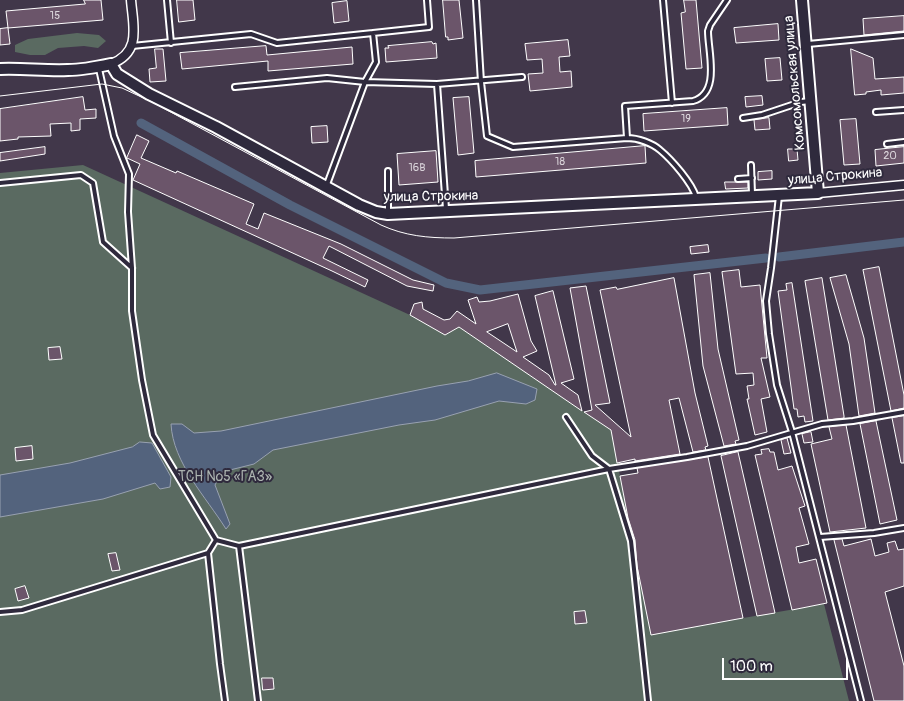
<!DOCTYPE html>
<meta charset="utf-8">
<style>
body{margin:0}
#map{position:relative;width:904px;height:701px;overflow:hidden;background:#41374a;font-family:Pangolin,sans-serif}
canvas{display:block}
.scale{position:absolute;left:722px;top:658px;width:126px;height:22px;box-sizing:border-box;border:2px solid #fff;border-top:0;padding-left:6px;font-size:15px;line-height:18px;white-space:nowrap;color:#fff;-webkit-text-stroke:4px #2f2a3d;paint-order:stroke}
</style>
<div id="map">
<canvas width="904" height="701"></canvas>
<div class="scale">100 m</div>
</div>
<script>
const c = document.querySelector('canvas').getContext('2d');
c.lineJoin = 'round';
function fill(path, color) { c.fillStyle = color; c.fill(path, 'evenodd'); }
function strokePath(path, color, width, dash) { c.strokeStyle = color; c.lineWidth = width; c.lineCap = dash ? 'butt' : 'round'; c.setLineDash(dash || []); c.stroke(path); }
function drawText(font, color, halo, rows, align = 'center') {
  c.font = font + ' Pangolin,sans-serif'; c.lineWidth = 4; c.setLineDash([]); c.textBaseline = 'middle'; c.strokeStyle = halo; c.fillStyle = color; for (const [text, x, y, turn = 0] of rows) {
    c.save(); c.translate(x, y); c.rotate((+turn || 0) * Math.PI / 180); c.textAlign = isNaN(turn) ? turn : align; if (halo) c.strokeText(text, 0, 0); c.fillText(text, 0, 0); c.restore();
  }
}
const green = new Path2D(`
 M77,33L99,35L106,41L98,48L84,46L58,48L45,55H30L15,52V45L28,39Z
 M83,165L410,315L445,335L459,327L611,430L651,634L824,604L849,701H0V173Z`);
const water = new Path2D(`
 M497,373L537,389L535,400L526,404L499,401L435,420L399,425L273,450L254,464L222,472L215,485L230,524L226,529C206,497 173,463 171,424H182L194,433L221,431L437,386L468,381Z
 M140,442L152,443L171,477L170,487L160,489L155,483L103,499L0,517V475L70,463L132,447Z`);
const canal = new Path2D(`
 M141,123L290,205L446,283L480,290L766,258
 M779,257L904,242`);
const building = new Path2D(`
 M84,0H101L103,20L8,28L6,11L85,4Z
 M177,0H193L195,20L179,22Z
 M443,0H459L463,38L448,40V37H446Z
 M684,0H696L702,68L686,69L681,13L685,12Z
 M347,1L349,21L334,23L332,3Z
 M904,16V31L864,35L863,19Z
 M778,24L779,40L736,43L734,28Z
 M8,28L10,44L0,45V29Z
 M568,40L570,56L559,57L560,72L571,71L572,87L530,91L528,74L543,73L542,59L527,60L525,44Z
 M432,42L433,44L436,43L437,58L386,62L385,48H389L388,46Z
 M266,46L267,55L352,47L353,64L268,71V61L182,69L180,53Z
 M155,49H163L166,81L150,82L149,69L156,68Z
 M851,49L873,58L875,79L904,77V93L881,95V90L866,92V94L855,95Z
 M780,58L782,80L767,81L765,59Z
 M762,96L763,105L746,107L745,97Z
 M83,97L85,110L96,109V118L80,119V130L71,131V123L50,124L51,136L18,137V139L0,141V109Z
 M469,97L474,153L458,155L453,98Z
 M727,108L728,125L644,131L643,114Z
 M769,118L770,129L755,130L754,120Z
 M856,119L860,164L844,165L840,120Z
 M327,126L328,142L312,143L311,127Z
 M137,135L149,141L141,158L176,173L177,171L254,204L246,224L258,229L264,213L341,244L413,280L434,285L433,291L407,286L329,246L323,258L368,280L365,287L332,271L133,180L140,164L127,158Z
 M645,146L646,163L476,177L475,161Z
 M45,147V154L0,161V153Z
 M904,147V163L876,166L875,150Z
 M788,149H797L798,160L789,161Z
 M436,151L438,182L399,185L397,154Z
 M772,171V179L758,180V172Z
 M725,182H748V188L726,189Z
 M708,245L709,252L691,254L690,247Z
 M879,267L904,395V408L891,411L863,270Z
 M739,270L741,287L760,285L767,358H761L770,397L761,399L767,432L755,435L747,399H749L747,386L754,385L753,373L736,374L722,272Z
 M710,273L718,349L739,440L735,441L736,444L724,446L703,366L694,275Z
 M846,275L864,338L875,413L859,416L849,344L830,278Z
 M674,278L695,393L708,446L705,447L706,450L693,452L679,398L669,400L680,454L635,461V459L617,463L611,430L584,412L592,410L570,288L586,286L610,403L595,405L631,437L600,290L616,287L617,289Z
 M822,278L844,416V418L828,420L805,281Z
 M792,283L813,421L805,422L804,416L798,417L797,409H794L778,291L787,290L786,284Z
 M553,291L574,379L561,383L578,395L582,411L459,327L445,335L410,315L414,304L422,302L423,309L444,320L450,319L457,311L476,324L468,300L477,297L479,302L490,301L518,294L531,341L537,351L523,357L549,375L555,385H556L535,296ZM508,324L517,352L487,332Z
 M60,347L62,359L49,360L48,348Z
 M904,416V463H901L892,418Z
 M876,421L897,520L880,524L860,424Z
 M846,425L866,528L830,532L811,444L832,439L829,427Z
 M811,432L813,442L804,443L802,434Z
 M787,438L791,453L784,454L781,440Z
 M32,446L33,459L16,461L15,448Z
 M769,449L770,452H774L778,470L792,466L805,506L799,508L809,544L796,547L799,563L816,559L827,603L792,610L755,455L762,454L761,450Z
 M738,452L775,613L757,616L721,456Z
 M708,457L743,618L651,635L637,566L635,540L628,518L620,476L638,473L637,468Z
 M842,539L844,546L871,539L875,556L889,552L887,543L895,541L898,550L904,549V586L885,592L904,666V701H874L834,540Z
 M116,553L120,570L112,571L108,554Z
 M25,586L29,598L18,601L15,589Z
 M585,611L587,623L575,624L574,612Z
 M262,678H273L274,689L263,690Z`);
const lane = new Path2D(`
 M167,0L171,43
 M476,0L481,82L487,136L513,147L627,138C638,138 652,143 660,150C672,160 692,183 696,197
 M663,0L672,103
 M808,44L904,35
 M132,46L251,34L277,43L373,33
 M99,69L114,136L129,174L128,212L132,268V311L142,380L153,435L216,540
 M235,87L327,78L365,82L437,84
 M876,112L904,110
 M743,118L762,115L801,102L810,101
 M627,138L625,106L693,101C721,93 708,52 708,31L710,25L727,0
 M887,144L904,142
 M751,165L752,194
 M388,171V214
 M738,179L752,178
 M0,183L81,175L93,183L103,242L132,268
 M326,187L365,82L376,62L373,33L429,27L427,0
 M779,196L771,268L766,301L769,334L777,385L792,432L861,701
 M446,209L437,84L522,77
 M566,417L592,456L609,469L631,541L648,701
 M820,537L874,533L904,528
 M239,546L258,701
 M208,553L220,664L225,701
 M0,612L22,610L208,553L216,540L239,546L609,469L687,457L747,446L822,424L853,421L904,412`);
const street = new Path2D(`
 M111,64C142,52 133,26 131,0
 M818,193L904,185`);
const secondary = new Path2D(`
 M0,69C23,68 45,71 68,70C83,70 97,67 111,64L117,74L149,94L216,127L359,205L376,212L388,214L818,193L802,0`);
const tram = new Path2D(`
 M0,96L102,84L122,88L152,102L381,225C405,236 428,238 454,238L904,200`);
const numberNames = [
 ["15",55,16],
 ["19",686,119],
 ["20",890,156],
 ["18",560,162],
 ["16В",417,168]
];
const streetNames = [
 ["Комсомольская улица",795,83,-95],
 ["улица Строкина",835,177,-5],
 ["улица Строкина",431,197,-1]
];
const parkNames = [
 ["ТСН №5 «ГАЗ»",225,477]
];
fill(green, '#5a6a61');
fill(water, '#53637d');
strokePath(water, '#98a1b1', 1);
strokePath(canal, '#53637d', 9);
fill(building, '#6b556a');
strokePath(building, '#fff', 1);
strokePath(lane, '#fff', 8);
strokePath(street, '#fff', 11);
strokePath(secondary, '#fff', 14);
strokePath(lane, '#2f2a3d', 4);
strokePath(street, '#2f2a3d', 8);
strokePath(secondary, '#2f2a3d', 10);
strokePath(tram, '#fff', 1);
drawText('11px', '#dad4da', null, numberNames);
drawText('14px', '#fff', '#2f2a3d', streetNames);
drawText('14px', '#acb4b0', '#2f2a3d', parkNames);
</script>
